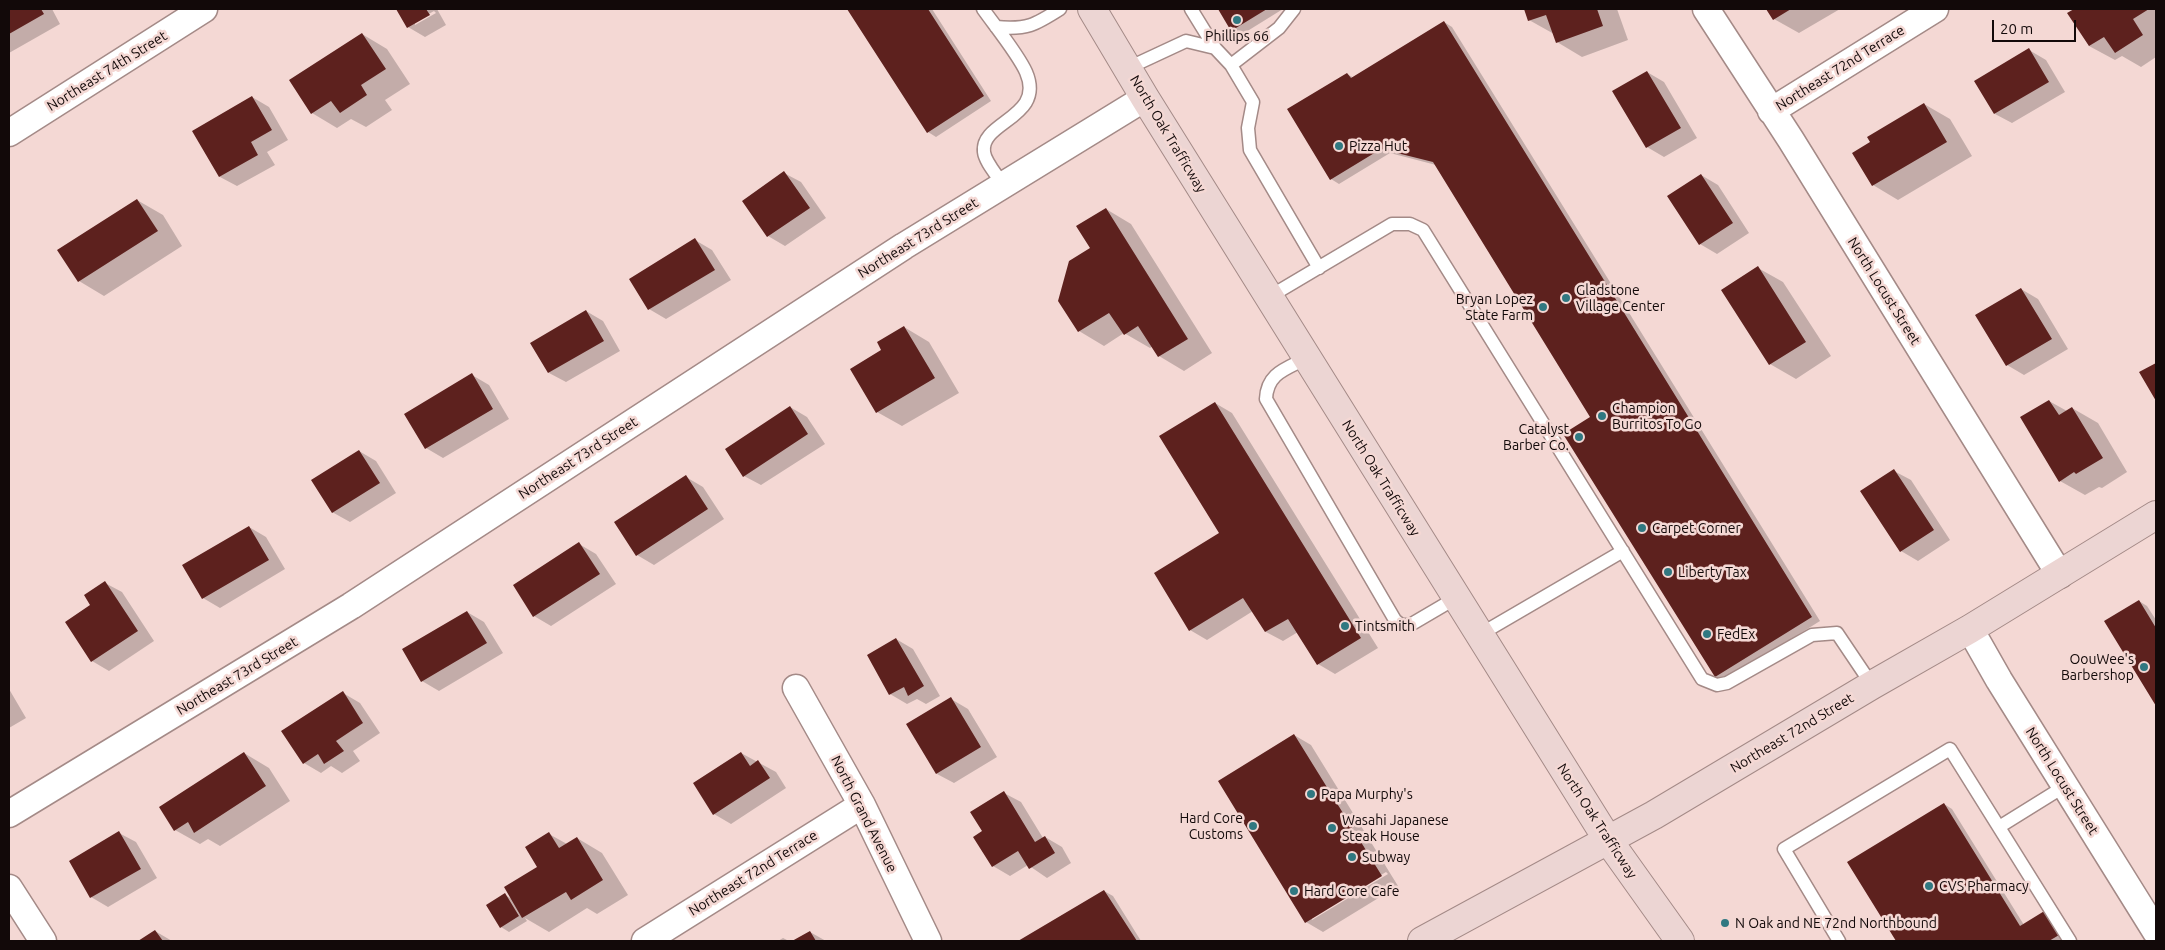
<!DOCTYPE html>
<style>
body{margin:0}
#map{position:relative;width:2165px;height:950px;overflow:hidden;background:#f4d8d4;font-family:Ubuntu,sans-serif}
canvas{display:block}
.frame{position:absolute;inset:0;border:10px solid #120909;pointer-events:none}
.scale{position:absolute;left:1992px;top:20px;width:84px;height:22px;box-sizing:border-box;border:2px solid #120909;border-top:0;padding-left:6px;font-size:15px;line-height:18px;white-space:nowrap;color:#120909;-webkit-text-stroke:4px #f4d8d4;paint-order:stroke}
</style>
<div id="map">
<canvas width="2165" height="950"></canvas>
<div class="frame"></div>
<div class="scale">20 m</div>
</div>
<script>
const c = document.querySelector('canvas').getContext('2d');
c.lineJoin = 'round';
function fill(path, color) { c.fillStyle = color; c.fill(path, 'evenodd'); }
function strokePath(path, color, width, dash) { c.strokeStyle = color; c.lineWidth = width; c.lineCap = dash ? 'butt' : 'round'; c.setLineDash(dash || []); c.stroke(path); }
function drawText(font, color, halo, rows, align = 'center') {
  c.font = font + ' Ubuntu,sans-serif'; c.lineWidth = 5; c.setLineDash([]); c.textBaseline = 'middle'; c.strokeStyle = halo; c.fillStyle = color; for (const [text, x, y, turn = 0] of rows) {
    c.save(); c.translate(x, y); c.rotate((+turn || 0) * Math.PI / 180); c.textAlign = isNaN(turn) ? turn : align; if (halo) c.strokeText(text, 0, 0); c.fillText(text, 0, 0); c.restore();
  }
}
const shadow = new Path2D(`
 M9,9H52L60,24L9,53Z
 M397,9H437L446,25L425,37L408,27ZM434,11L436,13L415,25V22Z
 M849,9H932L991,101L936,137L928,132Z
 M1219,9H1283L1241,35L1232,30Z
 M1525,9H1617L1628,40L1582,57L1557,42L1554,34L1529,20Z
 M1768,9H1840L1799,33L1774,19Z
 M2076,9H2156V57L2141,67L2122,56L2115,60L2089,46L2069,13Z
 M1444,22L1452,27L1820,621L1724,681L1716,677L1565,435L1591,417L1436,165L1390,153L1339,184L1331,179L1347,74L1354,78Z
 M362,34L387,49L410,84L385,100L392,110L366,127L351,119L337,128L312,113Z
 M2029,50L2046,60L2065,92L2012,123L1995,114Z
 M1647,72L1664,82L1697,138L1664,157L1647,147L1614,91Z
 M252,97L269,107L288,140L267,152L275,165L237,186L220,177L194,132Z
 M1924,104L1950,119L1972,156L1898,200L1873,185Z
 M784,173L801,182L826,218L785,246L768,236Z
 M1701,175L1718,185L1749,233L1717,254L1700,244Z
 M137,200L163,215L182,246L104,296L79,281Z
 M1106,209L1131,224L1212,353L1184,371L1159,356L1153,346L1150,348L1124,333L1104,346L1079,331L1091,248Z
 M695,240L712,250L731,280L666,319L649,309Z
 M1758,268L1783,282L1831,356L1796,379L1770,364L1723,290Z
 M2021,289L2038,299L2068,349L2024,375L2007,365Z
 M586,311L603,321L620,351L566,382L549,373Z
 M904,327L929,342L959,393L902,426L877,412L883,351Z
 M472,375L489,385L509,419L443,458L426,448Z
 M2049,401L2067,411L2072,408L2098,423L2127,472L2102,488L2099,487L2085,495L2060,481Z
 M1215,403L1232,413L1378,648L1335,674L1318,664L1298,632L1283,641L1266,632L1253,611L1207,640L1190,630L1221,534Z
 M790,407L807,417L825,444L761,485L744,476Z
 M359,451L376,461L396,493L350,522L332,512Z
 M1894,471L1911,480L1950,540L1918,561L1901,551L1862,491Z
 M686,477L703,487L724,519L654,565L637,555Z
 M249,527L266,537L285,569L220,608L203,598Z
 M579,544L596,554L616,584L551,626L534,616Z
 M105,583L122,592L154,641L109,671L92,661V606Z
 M2139,601L2147,606L2156,620V704L2106,622Z
 M467,612L484,622L503,653L439,691L422,681Z
 M896,639L913,649L940,696L926,704L917,699L907,704L890,694Z
 M9,689L26,718L9,728Z
 M343,693L360,703L380,733L353,751L360,761L342,773L331,766L321,773L304,763Z
 M951,699L968,709L997,757L954,783L937,774Z
 M1294,735L1311,745L1398,886L1323,932L1306,922ZM1386,872L1388,874L1312,920V917Z
 M244,753L269,768L290,801L220,846L208,839L200,844L175,830Z
 M741,753L776,772L786,788L731,824L714,814Z
 M1004,793L1021,802L1043,838L1045,837L1062,847L1071,863L1047,878L1028,865L1010,876L993,866L984,832Z
 M1944,804L1952,809L2024,925L2046,911L2065,941H1898L1849,862Z
 M119,833L136,842L157,878L108,907L91,897Z
 M549,834L567,844L577,838L602,853L628,895L597,914L587,908L549,932L525,918L527,921L509,932L501,927L505,895L512,899L539,867Z
 M1104,891L1113,896L1141,941H1020Z
 M155,931L172,941H140Z
 M810,932L826,941H794Z
 M783,938L789,941H778Z`);
const building = new Path2D(`
 M9,9H41L44,14L9,34Z
 M396,9H426L430,15L407,28Z
 M847,9H928L984,96L927,133Z
 M1218,9H1267L1231,31Z
 M1524,9H1597L1603,26L1556,43L1546,15L1528,21Z
 M1766,9H1791L1773,20Z
 M2074,9H2149L2133,19L2143,35L2115,53L2104,37L2089,46L2067,13Z
 M1444,21L1812,617L1715,677L1563,434L1590,417L1433,162L1381,149L1330,180L1287,109L1347,73L1351,78Z
 M362,33L386,69L361,85L367,95L340,113L331,101L311,114L289,80Z
 M2029,48L2049,82L1994,114L1974,81Z
 M1647,71L1681,128L1646,148L1612,91Z
 M252,96L272,130L251,142L258,155L219,177L192,131Z
 M1924,103L1947,142L1872,186L1852,153L1870,142L1867,137Z
 M784,171L810,208L767,237L742,201Z
 M1701,174L1733,223L1699,245L1667,196Z
 M137,199L158,231L78,282L57,250Z
 M1106,208L1188,339L1158,357L1138,326L1124,335L1109,313L1078,332L1058,301L1069,261L1090,248L1076,226Z
 M695,238L715,270L648,310L629,279Z
 M1758,266L1806,342L1769,365L1721,290Z
 M2021,288L2052,339L2006,366L1975,315Z
 M586,310L604,341L548,373L530,343Z
 M904,326L935,378L876,413L850,369L881,350L877,342Z
 M2156,363V401L2139,372Z
 M472,373L493,409L425,449L404,414Z
 M2049,400L2059,415L2072,407L2103,458L2076,474L2074,472L2059,482L2020,417Z
 M1215,402L1361,638L1317,665L1288,619L1265,632L1243,598L1189,631L1154,573L1219,533L1159,436Z
 M790,406L808,434L743,477L725,449Z
 M359,450L380,483L332,513L311,480Z
 M1894,469L1934,530L1900,552L1860,491Z
 M686,475L708,509L636,556L614,522Z
 M249,526L269,560L202,599L182,565Z
 M579,542L600,574L533,617L513,585Z
 M105,581L138,631L91,662L65,622L90,605L84,595Z
 M2139,600L2156,628V706L2104,621Z
 M467,611L487,643L421,682L402,649Z
 M896,638L924,686L908,696L904,687L889,695L867,655Z
 M343,691L363,723L336,741L344,751L324,764L318,754L303,764L281,731Z
 M951,697L981,747L936,774L906,724Z
 M1294,734L1382,876L1305,923L1218,781Z
 M244,752L266,786L194,833L188,822L174,831L159,807Z
 M741,752L750,766L758,760L770,778L713,815L693,783Z
 M1004,791L1035,842L1045,836L1055,853L1029,869L1018,851L992,867L973,837L982,831L970,812Z
 M1944,803L2020,926L2046,910L2059,935L2049,941H1896L1847,862Z
 M119,831L141,869L90,898L69,861Z
 M549,832L559,848L577,837L603,880L571,900L566,892L522,918L504,887L537,867L525,847Z
 M1104,890L1137,941H1018Z
 M505,893L519,916L500,928L486,905Z
 M155,930L163,941H138Z
 M810,931L816,941H792Z`);
const service = new Path2D(`
 M983,9C995,26 1018,54 1026,72C1046,118 980,121 984,152C985,162 998,176 1003,185
 M1191,9L1215,48
 M996,27C1027,30 1035,25 1060,9
 M1231,65L1279,28L1294,9
 M1128,68L1186,41L1215,48L1231,65L1253,102L1248,128L1250,150L1319,268
 M1269,297L1392,224H1410L1423,230L1702,679L1717,685L1727,683L1812,635L1837,633L1872,685
 M1307,358C1286,369 1267,373 1266,399L1395,620L1401,625H1410L1456,598
 M1479,635L1623,551
 M1999,827L2065,786
 M1839,941L1784,849L1950,749L2070,941`);
const minor = new Path2D(`
 M1706,9L1791,140L2060,575
 M1771,111L1935,9
 M9,133L204,9
 M1970,629L1999,680L2156,932
 M796,688L862,805L928,941
 M9,814L351,606L904,246L1145,98
 M9,888L43,941
 M645,941L862,805`);
const secondary = new Path2D(`
 M1092,9L1145,98L1608,840L1680,941
 M1422,941L1654,815L1872,685L1970,629L2156,515`);
const markers = [
 [1237,20,5,"#307881"],
 [1339,146,5,"#307881"],
 [1566,298,5,"#307881"],
 [1543,307,5,"#307881"],
 [1602,416,5,"#307881"],
 [1579,437,5,"#307881"],
 [1642,528,5,"#307881"],
 [1668,572,5,"#307881"],
 [1345,626,5,"#307881"],
 [1707,634,5,"#307881"],
 [2144,667,5,"#307881"],
 [1311,794,5,"#307881"],
 [1253,826,5,"#307881"],
 [1332,828,5,"#307881"],
 [1352,857,5,"#307881"],
 [1929,886,5,"#307881"],
 [1294,891,5,"#307881"],
 [1725,923,5,"#307881"]
];
const poiNames = [
 ["Phillips 66",1237,36,"center"],
 ["Pizza Hut",1349,146],
 ["Gladstone",1576,290],
 ["Village Center",1576,306],
 ["Bryan Lopez",1533,299,"right"],
 ["State Farm",1533,315,"right"],
 ["Champion",1612,408],
 ["Burritos To Go",1612,424],
 ["Catalyst",1569,429,"right"],
 ["Barber Co.",1569,445,"right"],
 ["Carpet Corner",1652,528],
 ["Liberty Tax",1678,572],
 ["Tintsmith",1355,626],
 ["FedEx",1717,634],
 ["OouWee's",2134,659,"right"],
 ["Barbershop",2134,675,"right"],
 ["Papa Murphy's",1321,794],
 ["Hard Core",1243,818,"right"],
 ["Customs",1243,834,"right"],
 ["Wasahi Japanese",1342,820],
 ["Steak House",1342,836],
 ["Subway",1362,857],
 ["CVS Pharmacy",1939,886],
 ["Hard Core Cafe",1304,891],
 ["N Oak and NE 72nd Northbound",1735,923]
];
const streetNames = [
 ["Northeast 72nd Terrace",1840,68,-32],
 ["Northeast 74th Street",107,71,-32],
 ["North Oak Trafficway",1168,134,59],
 ["Northeast 73rd Street",918,238,-32],
 ["North Locust Street",1884,291,58],
 ["Northeast 73rd Street",578,458,-33],
 ["North Oak Trafficway",1381,478,58],
 ["Northeast 73rd Street",237,676,-31],
 ["Northeast 72nd Street",1792,733,-31],
 ["North Locust Street",2062,781,58],
 ["North Grand Avenue",864,814,63],
 ["North Oak Trafficway",1597,821,57],
 ["Northeast 72nd Terrace",753,873,-32]
];
fill(shadow, '#0003');
fill(building, '#5d211e');
strokePath(service, '#a48a87', 15);
strokePath(minor, '#a48a87', 29);
strokePath(secondary, '#a48a87', 30);
strokePath(service, '#fff', 12);
strokePath(minor, '#fff', 26);
strokePath(secondary, '#ecd5d3', 28);
for (const [x, y, r, color] of markers) { const dot = new Path2D(); dot.arc(x, y, r, 0, 2 * Math.PI); c.fillStyle = color; c.fill(dot); strokePath(dot, '#f4d8d4', 2); }
drawText('14px', '#120909', '#f4d8d4', poiNames, 'left');
drawText('14px', '#120909', '#f4d8d4', streetNames);
</script>
